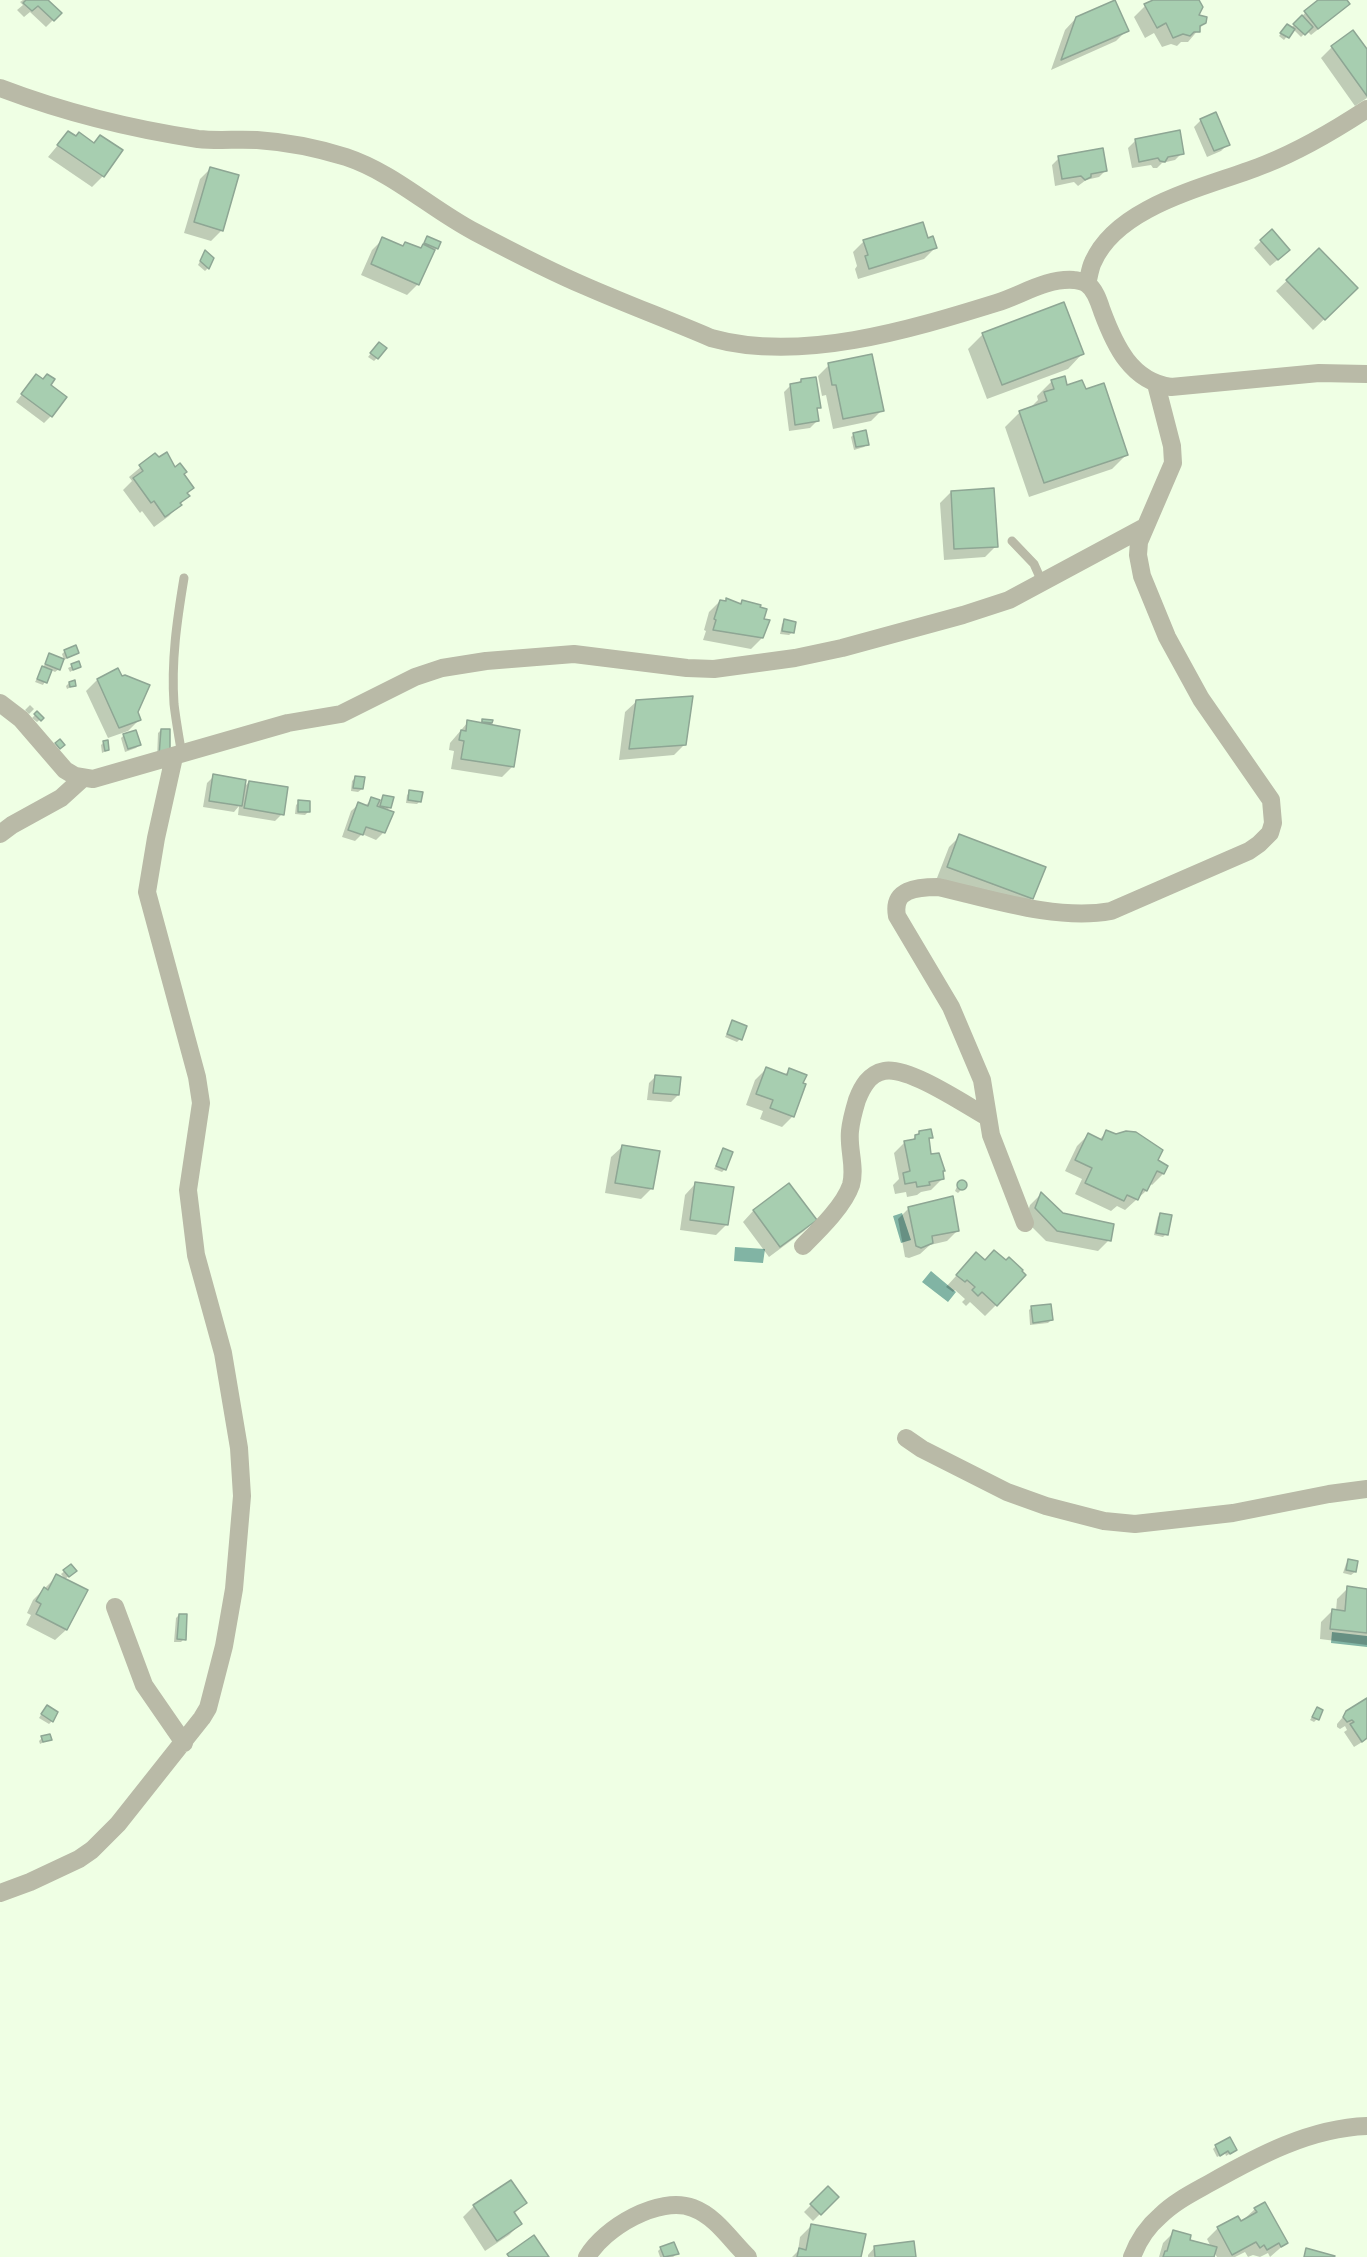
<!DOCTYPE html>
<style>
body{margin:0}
canvas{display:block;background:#efffe4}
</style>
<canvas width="1367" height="2257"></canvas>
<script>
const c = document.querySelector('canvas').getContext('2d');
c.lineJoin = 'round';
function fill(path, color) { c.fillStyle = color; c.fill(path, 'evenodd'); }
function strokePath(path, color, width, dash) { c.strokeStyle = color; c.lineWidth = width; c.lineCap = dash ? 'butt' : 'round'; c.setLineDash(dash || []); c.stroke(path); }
const water = new Path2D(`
 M902,1213L911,1240L901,1243L893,1216Z
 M735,1247L765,1249L763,1263L734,1261Z
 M931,1271L956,1292L948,1302L922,1282Z
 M1332,1632L1367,1636V1647L1331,1643Z`);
const shadow = new Path2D(`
 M23,0H46L60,13L46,27L30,12L24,17L17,10L23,5L20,2Z
 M1156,0H1197V16L1205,22L1188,42H1181L1177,46L1171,44L1162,47L1154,33L1145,38L1134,17L1145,6Z
 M1321,0H1345L1341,11L1311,35L1307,31L1301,37L1293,29L1284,40L1279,36L1284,29L1291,28L1305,13Z
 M1076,18L1127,30L1116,41L1051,70L1065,30Z
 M1332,47L1367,52V98L1355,106L1321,58Z
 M1201,120L1228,144L1221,151L1207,157L1194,127Z
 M68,133L93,144L100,136L120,150L103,176L92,187L48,157Z
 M1135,141L1182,153L1175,160L1162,163L1157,168H1153L1151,165L1132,168L1128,148Z
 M1059,158L1106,170L1099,177L1086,180L1078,186L1074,182L1055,186L1052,165Z
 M211,168L222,230L211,241L184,233L200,179Z
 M428,238L439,243L418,284L407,295L361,275L372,250L383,239L402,247L420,250Z
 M927,240L935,248L924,259L858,279L855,269L857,266L853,252L864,241Z
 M1261,241L1281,257L1270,266L1254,248Z
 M1319,250L1345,299L1313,330L1276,291Z
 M205,252L208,268L205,271L198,265Z
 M983,334L1082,354L1068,369L987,399L968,349Z
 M376,347L377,358L374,361L368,357Z
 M829,365L882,410L871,421L833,429L826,395L822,396L818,376Z
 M36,376L49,385L51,416L44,423L16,402Z
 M1064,378L1066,387L1085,391L1127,454L1112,469L1029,497L1005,427L1020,412L1030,408L1038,400L1037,396L1051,382Z
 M801,380L819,407L816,410L817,421L810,428L789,431L784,392L791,385L797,384Z
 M854,434L867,444L864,447L854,450L851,437Z
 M155,455L158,460L182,474L188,496L169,516L154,527L142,511L140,513L123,490L132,481L129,477Z
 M951,492L996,546L985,557L944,560L940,503Z
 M727,600L739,605L743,602L762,621V638L751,649L703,640L706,631L704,630L709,612L720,601L724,603Z
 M785,621L793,632L789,635L780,634L782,624Z
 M65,651L77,653L64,660L62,654Z
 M50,655L59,669L55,672L51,670L43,685L35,682Z
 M78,663L80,666L70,672L68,668Z
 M97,680L136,712L139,720L124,735L139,745L136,748L125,752L121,738L128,731L108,738L86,691Z
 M69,683L75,685L67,689L66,686Z
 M637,701L685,744L674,755L619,760L625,712Z
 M30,705L34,709L29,714L25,710Z
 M37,713L42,718L37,722L32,718Z
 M483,720L491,723L488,726L513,766L502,777L451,769L454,751L449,750L450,743L468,722L479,724Z
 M161,730H169L157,758L158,733Z
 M104,742L108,750L102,753L101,745Z
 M214,776L243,788L249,782L282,814L275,821L238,815L239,806L234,812L203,807L207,783Z
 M356,777L362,789L358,792L351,791L352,781Z
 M410,792L420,801L417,804L406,803L407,795Z
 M384,797L390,807L386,811L383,833L376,840L362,834L355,841L342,837L351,811L359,804L365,806L372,799L380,802Z
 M299,802L308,812L305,815L295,814L296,805Z
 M960,836L1032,898L1021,909L937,878L949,847Z
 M733,1022L740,1039L737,1042L725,1037Z
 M766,1069L784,1075L790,1070L793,1116L782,1127L760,1119L763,1111L746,1105L755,1080Z
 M656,1076L678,1095L671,1102L647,1100L649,1083Z
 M1107,1132L1166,1166L1163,1174L1152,1185L1149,1183L1146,1191L1125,1210L1117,1206L1111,1211L1075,1194L1082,1179L1065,1171L1077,1146L1088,1135L1099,1140Z
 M919,1133L931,1137L928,1141L930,1156L941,1172L942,1179L931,1190L921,1192L917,1195L907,1197L906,1192L895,1194L893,1185L899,1179L894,1153L905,1142L911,1141Z
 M622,1147L652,1188L641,1199L605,1193L611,1157Z
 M723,1150L725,1169L722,1172L714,1169Z
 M959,1182H964L965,1186L958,1193L955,1191Z
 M695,1184L727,1224L716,1235L680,1230L685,1195Z
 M789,1185L815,1220L804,1231L769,1257L743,1222L753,1211Z
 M1041,1194L1062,1214L1109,1240L1098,1251L1046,1241L1025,1220L1030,1205Z
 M909,1208L958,1230L947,1241L930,1245L920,1254L909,1258L905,1257L898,1219Z
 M1161,1214L1166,1234L1163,1237L1154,1235L1158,1217Z
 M966,1265L996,1305L985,1316L970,1302L966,1306L962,1302L965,1299L955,1290L953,1292L946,1287Z
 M1032,1307L1051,1320L1048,1323L1030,1325L1029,1310Z
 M1349,1561L1357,1562L1355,1572L1351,1575L1343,1573L1346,1564Z
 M71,1566L72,1574L65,1579L61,1574Z
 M57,1576L66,1630L55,1640L26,1625L31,1615L27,1613L33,1600Z
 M1348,1588L1367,1590V1645L1320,1639L1321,1622L1332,1611H1336L1337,1599Z
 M179,1615L184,1639L181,1642H174L176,1618Z
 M1367,1699V1739L1354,1747L1344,1732L1347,1730L1345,1726L1340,1729L1337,1727V1724L1347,1712Z
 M1317,1709V1719L1314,1722L1310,1720Z
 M44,1710L52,1721L49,1724L39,1718Z
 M42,1738L50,1739L40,1744L39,1741Z
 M1216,2146L1236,2150L1226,2156L1225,2153L1217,2157L1213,2149Z
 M511,2182L525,2203L514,2214L520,2224L509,2235L485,2251L463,2217L474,2206Z
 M828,2188L837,2197L813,2221L804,2212Z
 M1255,2209L1286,2243L1270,2257L1268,2253L1260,2257L1253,2255L1248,2257L1245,2252L1235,2257H1217L1214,2252L1213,2257H1159L1163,2243L1174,2232L1188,2241L1211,2247L1207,2239L1218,2228L1237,2218L1240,2223Z
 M811,2226L860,2257H792L798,2251L800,2237Z
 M875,2247L914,2257H868V2255Z
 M661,2248L677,2254L673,2257H660L658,2251Z`);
const building = new Path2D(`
 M26,0H48L62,13L54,21L38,6L32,11L23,3Z
 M1115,0L1129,31L1061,60L1076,17Z
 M1153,0H1199L1203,7L1199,15L1207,17L1206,23L1200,26V32H1194L1190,36L1183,34L1173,38L1166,23L1157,28L1144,4Z
 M1318,0H1347L1350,4L1318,29L1304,11Z
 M1302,15L1313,27L1305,35L1293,24Z
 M1287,24L1295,29L1289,38L1280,33Z
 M1353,30L1367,49V96L1331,46Z
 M1216,112L1230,145L1214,151L1200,119Z
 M1180,130L1184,154L1168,157L1165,162L1160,161L1158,158L1139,162L1135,139Z
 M68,131L76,136L79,132L94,143L100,135L123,150L104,177L57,145Z
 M1103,148L1107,171L1091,174V177L1085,180L1081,176L1062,179L1058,156Z
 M210,167L239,175L223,231L194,222Z
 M923,222L928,238L933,236L937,248L869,269L865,256L868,255L863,240Z
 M1272,229L1290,250L1278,260L1260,240Z
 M427,236L441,242L438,249L424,243Z
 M382,237L403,246L405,242L421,248L423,244L435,250L419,285L371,264Z
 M1319,248L1358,288L1325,320L1286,280Z
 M205,250L214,258L209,269L200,261Z
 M1064,302L1084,354L1002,385L982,333Z
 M379,342L387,348L378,359L370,353Z
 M872,354L884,411L843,419L836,385H832L828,363Z
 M36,374L43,379L47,374L55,379L51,385L67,397L52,417L21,394Z
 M1065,376L1067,385L1082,380L1086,389L1104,383L1128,455L1044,483L1019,411L1047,401L1044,392L1054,389L1051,380Z
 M816,377L821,408H817L819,421L795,425L790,384L801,382V379Z
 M866,430L869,445L856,447L853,433Z
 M167,452L175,467L180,463L187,472L184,474L194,488L187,493L190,496L180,503L182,505L165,517L154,501L151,503L133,478L143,471L139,465L155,453L159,457Z
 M994,488L998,547L954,549L951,491Z
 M726,598L741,604L742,600L761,605L760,607L767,609L764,619L770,620L763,638L713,630L716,620L714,619L720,600L726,601Z
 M784,619L796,622L794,633L782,631Z
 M76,645L79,653L67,658L64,650Z
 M49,653L64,659L60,670L45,664Z
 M79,661L81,667L73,670L71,664Z
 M42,666L52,670L47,683L37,679Z
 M118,668L122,676L125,675L150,685L138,712L141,720L119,728L97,679Z
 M75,680L76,686L70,687L69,682Z
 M693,696L686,745L629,749L636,700Z
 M37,711L44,718L41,721L34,714Z
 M482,719L493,720L492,723L482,722Z
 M467,720L520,730L514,767L461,759L464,741L459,740L461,730L466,731Z
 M161,729H170V756H159Z
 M136,730L141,745L128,749L123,734Z
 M60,739L65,745L60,749L55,743Z
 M108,740L109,750L105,751L103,741Z
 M213,774L246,780L242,806L209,801Z
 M355,776L365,777L363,789L353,788Z
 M249,781L288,787L284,815L244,808Z
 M409,790L423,792L421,802L408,800Z
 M383,795L394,797L391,808L380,806Z
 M371,797L380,800L377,806L394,812L385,833L366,827L363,835L348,830L358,802L368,806Z
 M298,800L310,801V812H298Z
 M959,834L1046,867L1033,899L947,867Z
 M732,1020L747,1026L742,1040L727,1034Z
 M766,1067L787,1075L789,1068L807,1075L803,1083L806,1084L794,1117L770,1108L773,1100L756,1094Z
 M655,1075L681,1077L679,1095L653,1093Z
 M931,1129L933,1138H929L931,1154L939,1153L945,1171H943L944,1179L929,1182L930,1185L917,1187L916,1182L905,1184L903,1173L910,1171L904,1141L915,1139V1135L919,1134V1131Z
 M1106,1130L1116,1134L1126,1131L1136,1132L1163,1150L1158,1160L1168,1166L1164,1174L1157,1171L1147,1191L1143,1189L1138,1200L1127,1195L1124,1201L1085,1183L1092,1168L1075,1160L1088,1133L1102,1140Z
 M622,1145L660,1151L653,1189L615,1183Z
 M723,1148L733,1152L726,1170L716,1166Z
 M957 1185a5 5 0 1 1 10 0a5 5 0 1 1-10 0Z
 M695,1182L734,1187L728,1225L690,1220Z
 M789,1183L817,1220L780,1247L753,1210Z
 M1041,1192L1063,1213L1114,1224L1111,1241L1057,1231L1035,1208Z
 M953,1196L959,1231L932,1236L933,1243L921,1248L916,1246L908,1207Z
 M1160,1213L1172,1215L1168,1235L1156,1233Z
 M994,1250L1006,1260L1009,1257L1023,1270L1022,1271L1026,1275L997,1306L982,1292L978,1296L972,1290L975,1287L967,1280L965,1282L956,1275L976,1252L985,1260Z
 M1051,1304L1053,1320L1033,1323L1031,1306Z
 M1348,1559L1358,1561L1356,1572L1346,1570Z
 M71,1564L77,1571L69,1577L63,1570Z
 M56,1574L88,1590L67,1630L36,1614L41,1604L36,1601L44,1587L48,1590Z
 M1347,1586L1367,1589V1633L1330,1629L1332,1609L1345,1611Z
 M179,1614H187L186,1640L177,1639Z
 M1367,1698V1738L1362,1742L1350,1724L1354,1722L1352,1720L1347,1722L1343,1717L1346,1711Z
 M47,1705L58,1712L53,1722L41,1714Z
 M1317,1707L1323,1710L1319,1720L1312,1717Z
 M50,1734L52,1740L43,1742L41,1736Z
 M1230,2137L1237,2150L1230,2154L1228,2151L1220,2156L1215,2145Z
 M511,2180L527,2203L514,2212L522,2224L497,2241L473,2205Z
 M828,2186L839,2197L821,2215L810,2204Z
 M1265,2202L1288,2243L1281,2247L1279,2243L1267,2250L1264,2245L1260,2248L1256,2242L1232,2255L1217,2227L1238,2216L1241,2221L1257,2212L1254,2208Z
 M811,2224L866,2234L861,2257H797L799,2248L806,2250Z
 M1173,2230L1191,2235L1190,2240L1217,2247L1214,2257H1163L1165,2251H1167Z
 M534,2235L549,2257H509L507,2254Z
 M914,2241L916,2257H875L874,2246Z
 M674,2242L679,2254L664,2257L660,2247Z
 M1306,2248L1335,2256L1334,2257H1304Z`);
const lane = new Path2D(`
 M1012,541L1034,564L1042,582
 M182,755C179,738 176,721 174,704C171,661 177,620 184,578`);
const street = new Path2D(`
 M0,88C63,112 131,129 198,139C217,141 237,139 257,140C287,142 317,148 346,157C394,173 431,209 475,232C511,251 547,270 585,286C626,304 669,320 711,338C800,363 909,330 996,303C1022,295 1046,278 1074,280C1077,280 1084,282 1087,284C1095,289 1099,302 1102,311C1115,346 1131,381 1171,387L1319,373L1367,374
 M1087,284C1089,277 1090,268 1093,262C1119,203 1213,186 1266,164C1301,150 1335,130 1367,109
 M0,703L21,719L65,770L75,776L93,779L288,723L341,714L415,677L442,668L486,661L574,654L687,668L714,669L795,658L842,648L963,615L1009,600L1143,528
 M0,834L12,825L61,798L83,778
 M1025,1223L991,1135L982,1080L951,1007L897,916C892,889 917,887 938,887C991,899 1057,921 1111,911L1249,851L1259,844L1270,833L1273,823L1271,800L1201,699L1167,637L1142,576L1138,555L1139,542L1173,463L1172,446L1156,384
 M803,1246C818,1231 844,1206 851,1185C856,1167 848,1149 850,1131C851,1120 854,1110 857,1100C862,1087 869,1074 884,1071C908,1066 964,1104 987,1117
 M906,1438L922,1449L1007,1492L1046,1506L1104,1521L1135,1524L1233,1513L1329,1494L1367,1489
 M115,1607L144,1685L184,1743
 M0,1893L30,1882L79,1859L92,1850L118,1824L202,1718L208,1708L224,1646L234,1589L242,1496L239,1448L223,1353L196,1255L188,1190L201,1103L197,1077L147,892L156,838L174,757
 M587,2257C604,2228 659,2195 693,2208C717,2217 731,2241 748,2257
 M1132,2257C1138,2241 1147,2227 1160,2216C1174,2202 1192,2193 1210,2183C1258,2156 1310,2128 1367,2126`);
fill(water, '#81b4a4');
fill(shadow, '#0003');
fill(building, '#a7ceb0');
strokePath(building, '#8ea694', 1.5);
strokePath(lane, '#b9baa7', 9);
strokePath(street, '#b9baa7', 18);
</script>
